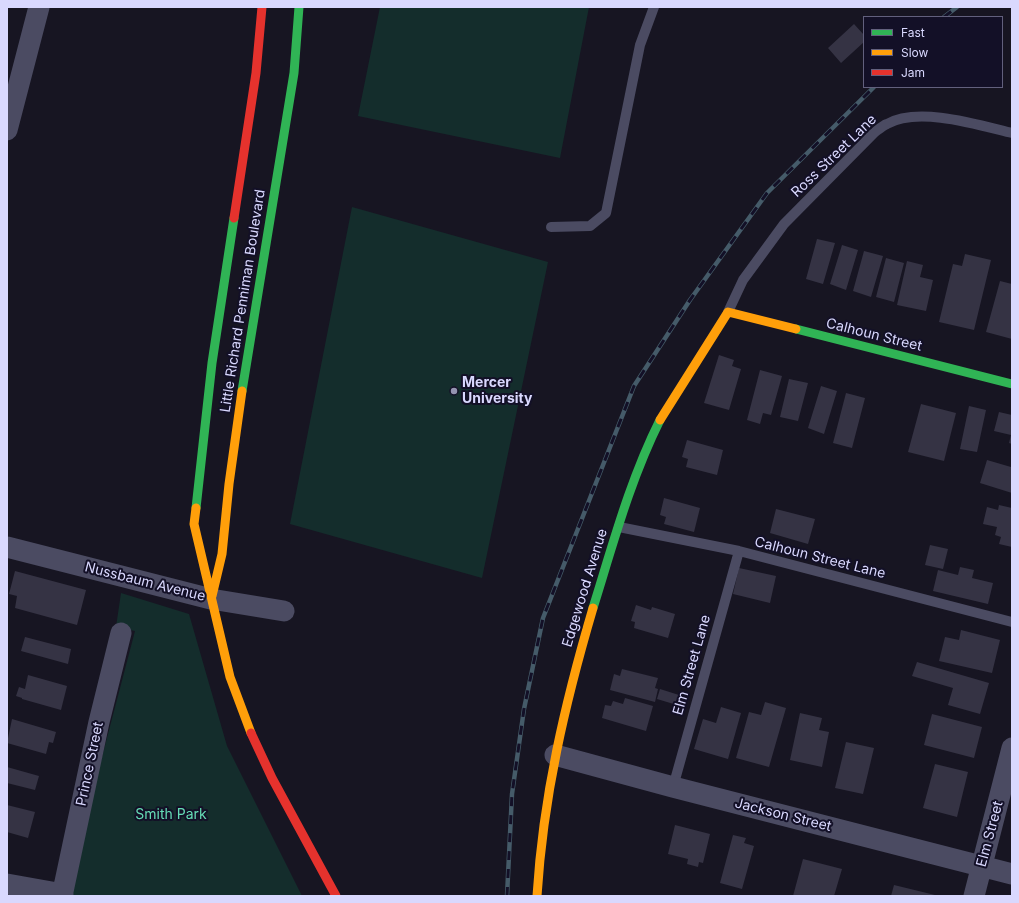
<!DOCTYPE html>
<style>
body{margin:0}
#map{position:relative;width:1019px;height:903px;overflow:hidden;background:#171522;font-family:Inter,sans-serif}
canvas{display:block}
.frame{position:absolute;inset:0;border:8px solid #d9d8fe;pointer-events:none}
.legend{position:absolute;left:863px;top:16px;width:140px;height:72px;box-sizing:border-box;background:#131027;border:1px solid #62607d;margin:0;padding:5px 7px;list-style:none;font-size:12px;color:#d9d8fe}
.legend li{display:flex;align-items:center;gap:8px;height:20px}
.legend b{width:20px;border:1px solid #62607d}
</style>
<div id="map">
<canvas width="1019" height="903"></canvas>
<div class="frame"></div>
<ul class="legend">
<li><b style="height:5px;background:#30b455"></b>Fast</li>
<li><b style="height:5px;background:#ff9f0a"></b>Slow</li>
<li><b style="height:5px;background:#e5322d"></b>Jam</li>
</ul>
</div>
<script>
const c = document.querySelector('canvas').getContext('2d');
c.lineJoin = 'round';
function fill(path, color) { c.fillStyle = color; c.fill(path, 'evenodd'); }
function strokePath(path, color, width, dash) { c.strokeStyle = color; c.lineWidth = width; c.lineCap = dash ? 'butt' : 'round'; c.setLineDash(dash || []); c.stroke(path); }
function drawText(font, color, halo, rows, align = 'center') {
  c.font = font + ' Inter,sans-serif'; c.lineWidth = 4; c.setLineDash([]); c.textBaseline = 'middle'; c.strokeStyle = halo; c.fillStyle = color; for (const [text, x, y, turn = 0] of rows) {
    c.save(); c.translate(x, y); c.rotate((+turn || 0) * Math.PI / 180); c.textAlign = isNaN(turn) ? turn : align; if (halo) c.strokeText(text, 0, 0); c.fillText(text, 0, 0); c.restore();
  }
}
const green = new Path2D(`
 M380,7H589L560,158L358,116Z
 M352,207L548,262L482,578L290,524Z
 M121,593L189,614L227,746L302,896H70L97,776L135,631L116,627Z`);
const building = new Path2D(`
 M854,24L864,35V42L841,63L828,48Z
 M817,239L835,243L823,284L806,279Z
 M842,245L858,250L846,290L830,284Z
 M864,251L883,256L871,297L853,291Z
 M965,254L991,260L974,330L939,322L953,264L962,266Z
 M886,258L904,263L894,302L876,297Z
 M907,261L923,265L920,277L933,280L926,311L897,305Z
 M1000,281L1012,284V339L986,332Z
 M719,355L734,360L732,366L741,369L729,410L704,403Z
 M760,370L782,376L771,415L763,413L760,424L747,420Z
 M789,379L808,383L798,421L780,417Z
 M821,386L837,391L824,434L808,428Z
 M846,393L865,398L852,448L833,443Z
 M921,404L956,413L944,461L908,452Z
 M969,406L986,410L977,452L960,449Z
 M999,412L1012,415V444L1009,443L1011,435L994,431Z
 M687,440L723,450L717,475L686,467L688,459L682,457Z
 M987,460L1011,467L1012,493L980,483Z
 M664,498L700,508L694,532L664,524L666,517L660,515Z
 M999,505L1012,508V547L999,544L1001,537L995,535L997,527L983,524L987,507L998,510Z
 M776,509L815,519L808,544L770,533Z
 M930,545L948,549L943,569L925,565Z
 M960,567L974,570L972,578L993,583L988,604L933,591L938,570L958,575Z
 M739,568L776,576L770,603L733,594Z
 M15,571L86,590L77,625L15,608L17,596L9,594Z
 M636,605L651,610L652,607L675,614L668,638L634,628L635,622L631,621Z
 M961,630L1000,640L992,673L939,661L945,637L959,640Z
 M25,637L71,649L68,664L21,651Z
 M917,662L989,683L980,714L948,705L953,688L912,676Z
 M622,669L658,678L655,688L658,689L655,702L610,690L614,674L620,676Z
 M28,675L67,686L61,710L22,699V698L16,696L19,687L25,689Z
 M660,689L679,695L677,705L657,699Z
 M625,698L653,706L646,731L602,718L605,705L611,706L613,701L623,704Z
 M765,702L786,708L769,767L736,758L749,712L761,715Z
 M721,707L741,713L728,759L694,749L703,719L716,723Z
 M800,713L822,718L819,730L829,732L822,767L790,760Z
 M932,714L982,727L974,758L924,745Z
 M12,719L56,732L53,743L49,742L46,754L7,743Z
 M846,742L874,748L863,794L835,788Z
 M935,764L968,772L957,817L923,808Z
 M7,767L39,776L35,790L7,783Z
 M7,805L35,812L28,838L7,832Z
 M675,825L710,834L703,863L699,862L698,867L687,864L688,859L668,854Z
 M733,835L746,838L744,843L754,846L742,889L720,883Z
 M803,859L842,869L834,896H793Z
 M894,885L935,895V896H891Z`);
const lane = new Path2D(`
 M551,227L590,226L606,213L640,45L654,7
 M728,312L743,280L784,224L874,133C878,130 882,126 887,124C918,106 979,125 1012,133
 M619,527L739,551L1012,622
 M673,787L739,551`);
const street = new Path2D(`
 M7,130L39,7
 M7,547L211,599L284,611
 M555,755L673,787L1012,874
 M7,884L63,894
 M62,896L99,722L121,633
 M974,896L1012,748`);
const fast = new Path2D(`
 M796,329L1012,384
 M242,391L294,73L299,7
 M196,508L212,363L234,218
 M593,608C613,544 630,480 660,420`);
const slow = new Path2D(`
 M660,420L728,312L796,329
 M196,508L194,524L230,677L251,733
 M212,596L222,554L229,484L242,391
 M537,896C543,797 565,703 593,608`);
const jam = new Path2D(`
 M234,218L256,73L262,7
 M251,733L272,778L336,896`);
const rail = new Path2D(`
 M944,17L957,7
 M507,896L512,794L524,709L543,618L634,386L690,300L767,193L874,87`);
const markers = [
 [454,391,4,"#9594b1"]
];
const streetNames = [
 ["Ross Street Lane",834,156,-44],
 ["Little Richard Penniman Boulevard",243,301,-81],
 ["Calhoun Street",874,335,14],
 ["Calhoun Street Lane",820,558,14],
 ["Nussbaum Avenue",145,582,14],
 ["Edgewood Avenue",585,588,-73],
 ["Elm Street Lane",692,665,-74],
 ["Prince Street",90,764,-78],
 ["Jackson Street",783,815,14],
 ["Elm Street",990,834,-75]
];
const poiNames = [
 ["Mercer",462,383],
 ["University",462,399]
];
const parkNames = [
 ["Smith Park",171,815]
];
fill(green, '#142d2c');
fill(building, '#353344');
strokePath(lane, '#4b4b62', 10);
strokePath(street, '#4b4b62', 21);
strokePath(fast, '#30b455', 9);
strokePath(slow, '#ff9f0a', 9);
strokePath(jam, '#e5322d', 9);
strokePath(rail, '#455b69', 4.5);
strokePath(rail, '#131027', 3, [9]);
for (const [x, y, r, color] of markers) { const dot = new Path2D(); dot.arc(x, y, r, 0, 2 * Math.PI); c.fillStyle = color; c.fill(dot); strokePath(dot, '#131027', 1.5); }
drawText('14px', '#d9d8fe', '#131027', streetNames);
drawText('bold 14px', '#d9d8fe', '#131027', poiNames, 'left');
drawText('14px', '#65dcb6', '#131027', parkNames);
</script>
